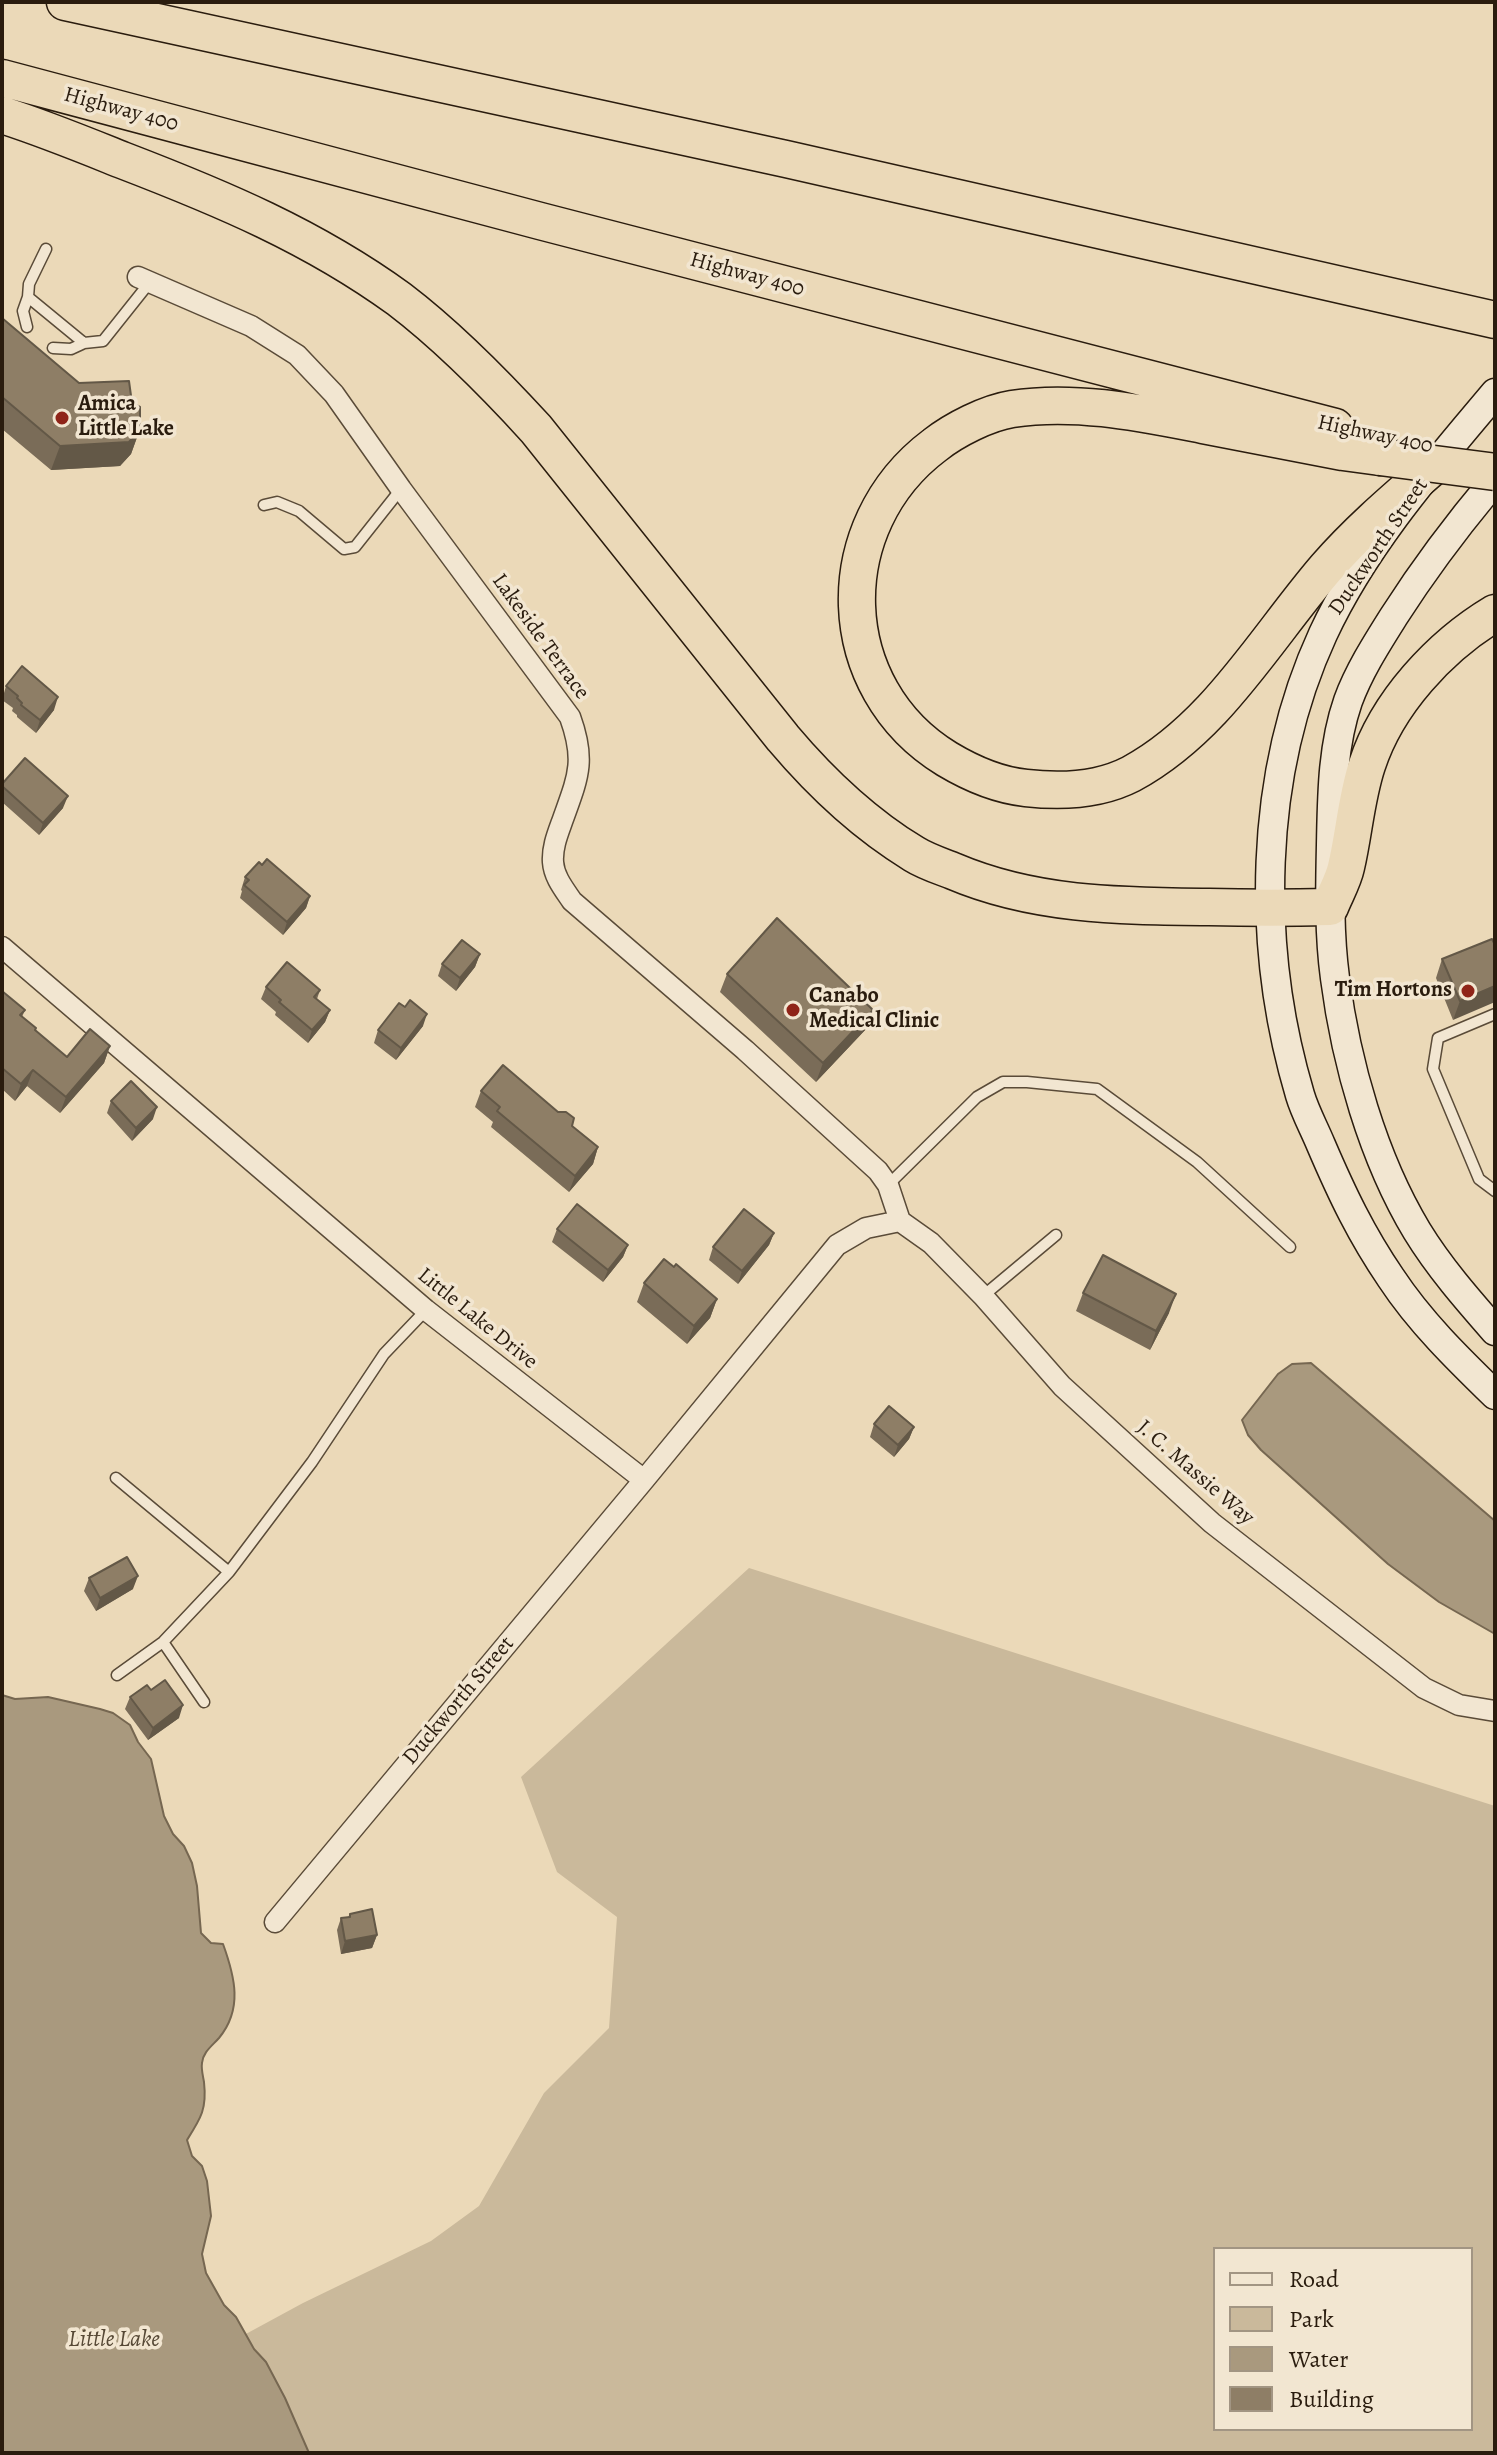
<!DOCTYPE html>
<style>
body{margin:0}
#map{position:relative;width:1497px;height:2455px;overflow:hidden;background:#ebd9b8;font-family:Alegreya,serif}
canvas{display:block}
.frame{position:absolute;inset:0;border:4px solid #2a1c0e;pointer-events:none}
.legend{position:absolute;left:1213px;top:2247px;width:260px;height:184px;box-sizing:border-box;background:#f2e6d1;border:2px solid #a29583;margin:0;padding:10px 14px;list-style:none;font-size:24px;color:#2a1c0e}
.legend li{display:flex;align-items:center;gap:16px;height:40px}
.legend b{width:40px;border:2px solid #a29583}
</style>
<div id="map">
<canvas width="1497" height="2455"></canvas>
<div class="frame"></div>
<ul class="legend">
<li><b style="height:10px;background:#f2e6d1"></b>Road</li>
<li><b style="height:22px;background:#cab99b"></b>Park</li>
<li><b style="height:22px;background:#a9997e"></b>Water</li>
<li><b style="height:22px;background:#8e7e66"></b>Building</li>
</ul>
</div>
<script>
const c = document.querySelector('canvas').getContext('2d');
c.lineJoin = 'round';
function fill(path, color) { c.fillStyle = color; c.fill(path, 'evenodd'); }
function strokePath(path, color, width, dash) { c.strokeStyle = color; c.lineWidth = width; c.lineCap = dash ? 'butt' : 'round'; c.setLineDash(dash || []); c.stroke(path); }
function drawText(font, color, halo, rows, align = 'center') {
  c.font = font + ' Alegreya,serif'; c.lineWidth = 7; c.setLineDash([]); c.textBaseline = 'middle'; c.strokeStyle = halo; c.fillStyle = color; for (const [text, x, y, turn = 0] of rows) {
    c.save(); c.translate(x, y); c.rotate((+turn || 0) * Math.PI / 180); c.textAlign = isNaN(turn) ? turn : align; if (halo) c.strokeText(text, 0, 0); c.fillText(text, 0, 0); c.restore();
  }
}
const green = new Path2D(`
 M749,1568L1495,1806V2453H174L274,2377L266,2362L244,2335L303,2303L431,2241L479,2206L544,2093L609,2028L617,1917L557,1872L521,1777ZM1215,2249H1471V2429H1215Z`);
const water = new Path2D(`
 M1311,1363L1495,1521V1634L1439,1602L1388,1564L1261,1450L1248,1435L1242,1420L1278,1374L1292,1364Z
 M2,1695L15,1699L48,1697L100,1709L113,1713L130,1725L138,1742L151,1759L164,1816L173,1834L184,1846L192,1863L197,1886L201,1933L211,1943L223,1944C235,1977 243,2009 219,2038C212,2046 203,2052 202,2063C201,2069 203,2076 204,2082C207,2109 201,2118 187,2140L192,2156L202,2166L207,2181L211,2216L202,2254L206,2273L224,2305L236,2317L254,2349L266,2362L285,2398L309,2453H2Z`);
const lane = new Path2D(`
 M46,249L29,284L28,297L84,343L103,341L150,282
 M27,327L23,311L28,297
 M53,348L71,349L84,343
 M264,505L277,502L299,511L344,549L355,547L401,489
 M1495,1014L1438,1038L1433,1069L1479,1179L1495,1191
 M888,1185L977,1097L1003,1082H1027L1097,1089L1197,1162L1290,1247
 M983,1296L1056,1235
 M116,1478L229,1572
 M163,1642L204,1702
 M117,1675L163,1642L229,1572L312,1462L384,1354L426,1310`);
const street = new Path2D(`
 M138,277L251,326L297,355L334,394L401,489L570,717C586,761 578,777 563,819C558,833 552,847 553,862C554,877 564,889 572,901L745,1050L878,1171L888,1185L900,1221
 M2,947L426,1310L644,1480
 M900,1221L931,1243L983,1296L1062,1386L1212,1523L1424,1688L1459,1705L1495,1711
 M275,1922L644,1480L837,1245L866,1228L900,1221`);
const secondary = new Path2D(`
 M1495,393C1432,468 1365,544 1323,634C1258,775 1256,947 1300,1095C1305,1112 1314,1128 1321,1145C1342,1194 1361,1234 1391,1278C1420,1322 1458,1359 1495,1395
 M1495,480C1457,525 1426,566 1394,616C1377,643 1359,671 1348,701C1332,747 1332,797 1331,845C1330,890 1329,934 1335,978C1346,1063 1373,1158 1417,1231C1439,1267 1467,1299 1495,1331`);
const highway = new Path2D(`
 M65,2L786,159L1495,320
 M2,78L540,221L1335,427
 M2,115C43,128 82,144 122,160C221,198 312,236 399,299C449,337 494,383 536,429L783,738C821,783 863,823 914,854C925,861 940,866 953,871C1035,906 1121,906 1209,907C1249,908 1289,908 1330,907C1335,894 1343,881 1346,867C1354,833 1356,798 1367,765C1387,703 1440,646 1495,613
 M1380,457L1343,452C1297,443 1250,434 1203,425C1141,413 1075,399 1012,409C987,413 954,430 935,445C827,526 831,688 947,759C972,774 997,785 1026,788C1061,792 1100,790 1131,774C1216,728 1265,639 1326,568C1359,530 1397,498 1435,465`);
const highwayBridge = new Path2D(`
 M1380,457L1495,472`);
const wall = new Path2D(`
 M2,318L79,383L132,403L140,429L131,454L120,466L51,470L2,429Z
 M6,686L54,710L36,733L17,717V715L12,711L13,708L2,700Z
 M2,784L63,808L39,835L2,802Z
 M245,877L310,896L306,908L283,935L240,898L242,891L241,890Z
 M1495,945L1453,1020L1436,978L1442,959Z
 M480,954L475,967L456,991L438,976L442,964Z
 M727,974L867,1028L816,1082L720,992Z
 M266,987L320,990L317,999L330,1010L325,1022L308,1043L275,1015L276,1012L261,999Z
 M2,991L25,1010L22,1017L35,1031L67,1057L110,1046L104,1063L60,1113L27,1086L15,1101L2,1089Z
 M405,1007L423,1026L396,1060L374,1043L378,1030Z
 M481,1091L572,1126L598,1147L593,1164L569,1192L491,1127L493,1122L475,1107Z
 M111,1101L153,1119L132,1141L107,1113Z
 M557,1229L628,1245L623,1257L603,1282L552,1242Z
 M774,1233L769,1245L738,1284L709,1260L713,1247Z
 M644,1283L717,1299L710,1318L687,1344L637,1302Z
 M1083,1293L1169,1313L1150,1350L1076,1311Z
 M874,1424L914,1427L909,1439L894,1457L870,1437Z
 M89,1578L133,1589L96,1611L84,1591Z
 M151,1690L179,1718L148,1740L125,1709L130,1697Z
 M350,1914L377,1935L372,1948L341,1954L337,1930L341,1918L348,1917Z`);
const shadedWall = new Path2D(`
 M140,429L131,454L120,466L51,470L60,446Z
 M58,697L54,710L36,733L40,720Z
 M68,796L63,808L39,835L43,823Z
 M310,896L306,908L283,935L287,922Z
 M480,954L475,967L456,991L460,978Z
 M1495,986V1002L1453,1020L1460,1001Z
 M330,1010L325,1022L308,1043L312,1030Z
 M873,1010L867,1028L816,1082L823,1063Z
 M427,1014L423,1026L396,1060L401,1048Z
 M110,1046L104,1063L60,1113L66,1097Z
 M33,1070L27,1086L15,1101L21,1084Z
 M157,1107L153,1119L132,1141L136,1128Z
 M598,1147L593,1164L569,1192L575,1176Z
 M774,1233L769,1245L738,1284L742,1271Z
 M628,1245L623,1257L603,1282L608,1270Z
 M1176,1294L1169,1313L1150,1350L1156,1331Z
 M717,1299L710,1318L687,1344L694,1326Z
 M914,1427L909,1439L894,1457L898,1445Z
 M138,1576L133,1589L96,1611L100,1598Z
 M183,1705L179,1718L148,1740L153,1728Z
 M377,1935L372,1948L341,1954L345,1941Z`);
const building = new Path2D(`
 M2,318L79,383L129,381L132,403L140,407V429L129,442L60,446L2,397Z
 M22,666L58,697L40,720L21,705L22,703L17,698L18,696L6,686Z
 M25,758L68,796L43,823L2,786V784Z
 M267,859L310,896L287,922L244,885L249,880L245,877L259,862L262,865Z
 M777,918L873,1010L823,1063L727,974Z
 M1492,939L1495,945V986L1460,1001L1442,959Z
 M462,940L480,954L460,978L442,964Z
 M287,962L320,990L314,997L330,1010L312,1030L279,1002L281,1000L266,987Z
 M2,991L25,1010L20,1015L36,1028L35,1030L67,1057L90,1029L110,1046L66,1097L33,1070L21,1084L2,1068Z
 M410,1000L427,1014L401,1048L378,1030L399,1003L405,1007Z
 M503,1065L558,1112H566L574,1118L572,1126L598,1147L575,1176L497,1111L500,1107L481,1091Z
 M131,1081L157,1107L136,1128L111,1101Z
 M577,1204L628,1245L608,1270L557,1229Z
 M744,1209L774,1233L742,1271L713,1247Z
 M1103,1255L1176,1294L1156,1331L1083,1293Z
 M664,1259L674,1267L676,1264L717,1299L694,1326L644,1283Z
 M889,1406L914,1427L898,1445L874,1424Z
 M127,1557L138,1576L100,1598L89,1578Z
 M165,1680L183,1705L153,1728L130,1697L147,1685L151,1690Z
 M372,1909L377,1935L345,1941L341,1918L350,1917V1914Z`);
const markers = [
 [62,418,8,"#8f2418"],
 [1468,991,8,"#8f2418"],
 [793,1010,8,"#8f2418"]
];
const streetNames = [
 ["Highway 400",121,110,15],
 ["Highway 400",747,275,15],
 ["Highway 400",1375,435,12],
 ["Duckworth Street",1379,547,-56],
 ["Lakeside Terrace",540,637,54],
 ["Little Lake Drive",477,1319,39],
 ["J. C. Massie Way",1195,1473,41],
 ["Duckworth Street",459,1701,-50]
];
const poiNames = [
 ["Amica",78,405],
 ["Little Lake",78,430],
 ["Tim Hortons",1452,991,"right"],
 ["Canabo",809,997],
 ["Medical Clinic",809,1022]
];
const waterNames = [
 ["Little Lake",114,2340]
];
fill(green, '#cab99b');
fill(water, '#a9997e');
strokePath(water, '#766751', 2);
strokePath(lane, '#5a4b38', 13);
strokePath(street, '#5a4b38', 23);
strokePath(secondary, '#2a1c0e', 31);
strokePath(highway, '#2a1c0e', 39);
strokePath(lane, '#f2e6d1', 10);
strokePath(street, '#f2e6d1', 20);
strokePath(secondary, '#f2e6d1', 28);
strokePath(highway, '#ebd9b8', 36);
strokePath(highwayBridge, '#2a1c0e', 39, []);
strokePath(highwayBridge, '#ebd9b8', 36);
fill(wall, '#7a6c58');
fill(shadedWall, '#635847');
fill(building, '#8e7e66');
strokePath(building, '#635847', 2);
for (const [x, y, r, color] of markers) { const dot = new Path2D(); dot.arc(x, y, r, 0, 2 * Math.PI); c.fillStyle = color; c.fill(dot); strokePath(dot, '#f2e6d1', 3); }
drawText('22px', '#2a1c0e', '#f2e6d1', streetNames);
drawText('bold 22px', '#2a1c0e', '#f2e6d1', poiNames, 'left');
drawText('italic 24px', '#564835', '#f2e6d1', waterNames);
</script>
